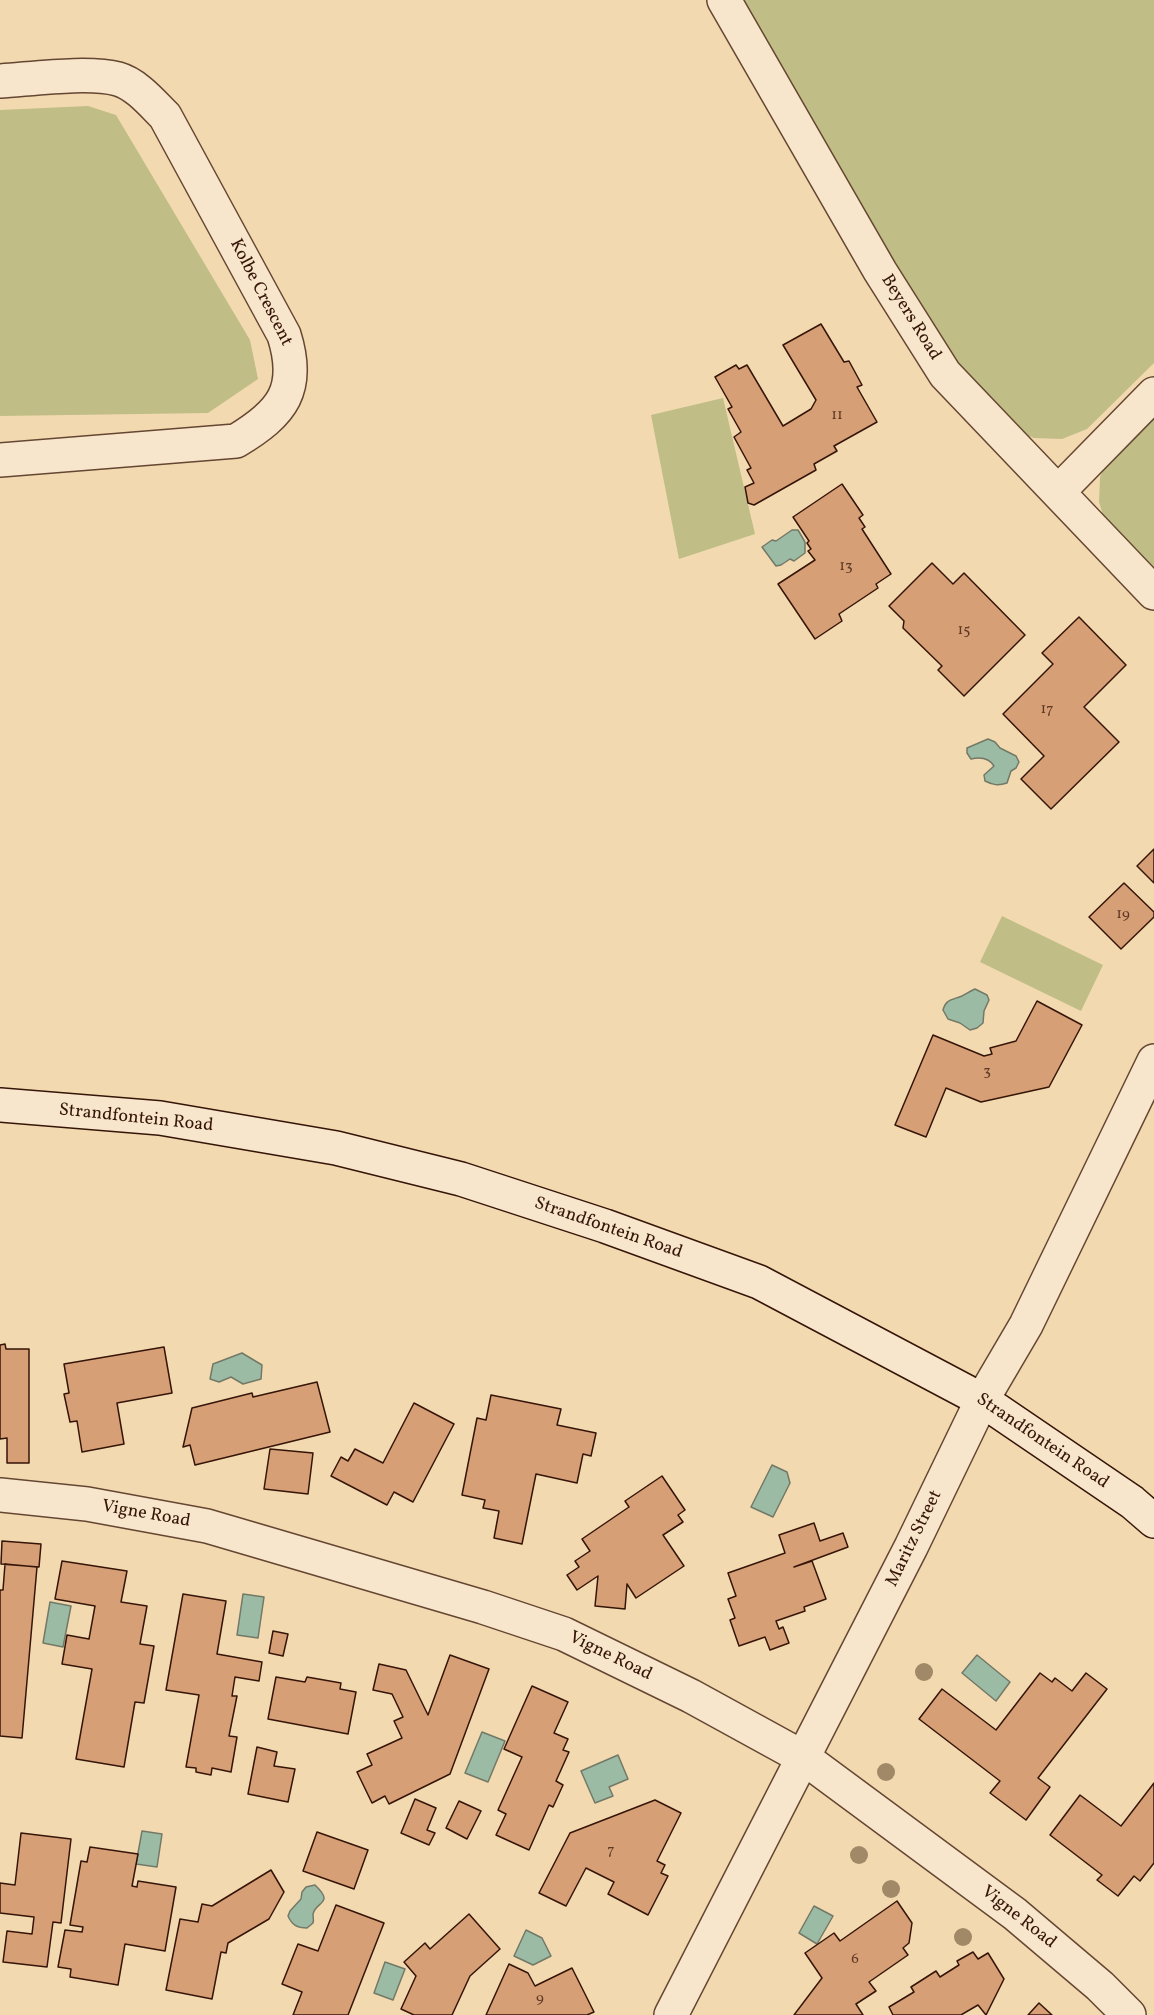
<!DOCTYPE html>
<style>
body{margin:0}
canvas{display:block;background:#f2d9af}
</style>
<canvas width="1154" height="2015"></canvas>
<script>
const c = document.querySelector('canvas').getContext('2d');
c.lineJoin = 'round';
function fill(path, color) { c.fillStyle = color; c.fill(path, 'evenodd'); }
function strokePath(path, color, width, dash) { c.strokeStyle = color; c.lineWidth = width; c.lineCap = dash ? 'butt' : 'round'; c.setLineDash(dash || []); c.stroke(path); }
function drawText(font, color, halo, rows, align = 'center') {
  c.font = font + ' Vollkorn,serif'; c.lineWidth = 5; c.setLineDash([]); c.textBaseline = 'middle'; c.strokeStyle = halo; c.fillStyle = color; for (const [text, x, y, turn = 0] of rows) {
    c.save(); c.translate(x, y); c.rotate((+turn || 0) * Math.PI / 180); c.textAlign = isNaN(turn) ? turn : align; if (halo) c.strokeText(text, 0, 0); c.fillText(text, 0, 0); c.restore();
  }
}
const green = new Path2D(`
 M739,0H1154V363L1087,429L1062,439L1034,438L994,424L953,372Z
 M88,106L116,115L250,340L258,379L208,413L0,416V110Z
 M723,398L755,534L679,559L651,415Z
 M1154,410V578L1106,525L1099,502L1100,477L1109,458Z
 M1002,916L1103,965L1081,1011L980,962Z`);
const water = new Path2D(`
 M792,530H798L805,542V553L794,561L790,559L781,565L776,566L762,547L772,540L776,541Z
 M988,739L995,742L1000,748L1016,756L1019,762L1016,768L1011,771L1007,783C998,786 993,785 985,781L984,775L994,766C989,758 980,757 971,759L967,753V748Z
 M975,989L987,995L989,1000L984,1011L983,1023L977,1028L970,1030L960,1023L948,1019L943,1010C946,999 952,1000 962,996C966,994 970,991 975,989Z
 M242,1353L262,1365L261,1379L243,1384L231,1377L219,1382L210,1379L213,1364Z
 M772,1465L787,1472L790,1483L773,1517L751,1507Z
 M243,1594L264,1597L258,1638L237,1635Z
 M50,1602L71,1606L63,1647L43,1643Z
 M977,1655L1010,1682L996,1701L962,1673Z
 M482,1732L505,1741L488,1782L465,1773Z
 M618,1755L628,1779L609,1787L613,1796L595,1803L581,1771Z
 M142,1831L162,1834L157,1867L136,1864Z
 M315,1885C335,1904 316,1901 313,1914C313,1917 314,1920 313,1923L307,1928C297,1928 292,1925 288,1916L290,1911L301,1899L302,1892L306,1887Z
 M814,1906L833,1916L817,1944L799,1933Z
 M526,1930L542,1938L551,1956L533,1965L514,1956Z
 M385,1962L405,1969L393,2000L374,1993Z`);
const building = new Path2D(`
 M821,324L844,362L849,361L862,385L857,387L877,422L834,446L837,451L814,464L816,470L754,505L748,503L745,487L754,483L747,470L751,468L734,437L741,432L728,409L732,407L715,377L736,365L739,369L747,365L783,426L811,409L816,400L783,345Z
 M842,484L863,515L859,518L865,527L862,529L891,574L876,584L878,588L839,614L842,621L815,639L778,584L815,560L808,551L811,549L807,543L809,541L793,517Z
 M932,563L953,584L964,573L1025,635L964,696L938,670L942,666L903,628L904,621L889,606Z
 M1079,617L1126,665L1084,707L1119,742L1051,809L1021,779L1044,756L1003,714L1053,664L1042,653Z
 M1154,849V883L1137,866Z
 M1124,883L1154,912V917L1121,949L1089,917Z
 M1037,1001L1082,1025L1049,1087L981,1102L946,1088L926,1137L895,1125L933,1035L984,1056L992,1054L990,1048L1016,1041Z
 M5,1344L6,1349H29V1463H7V1438L0,1439V1345Z
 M164,1347L172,1393L117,1403L124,1444L82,1452L77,1421L70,1422L64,1394L69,1393L64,1364Z
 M317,1382L330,1432L195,1465L190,1445L183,1447L192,1408L252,1393L253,1397Z
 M491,1395L561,1409L557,1425L596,1433L591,1456L583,1454L577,1483L536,1474L522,1544L494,1538L499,1511L483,1508L485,1500L462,1495L477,1418L486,1420Z
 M414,1403L454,1424L413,1502L394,1492L387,1505L331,1476L341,1457L348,1461L355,1449L383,1463Z
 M270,1449L313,1453L308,1494L264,1489Z
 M662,1476L685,1510L678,1515L683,1522L663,1535L684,1566L636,1598L627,1584L625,1609L595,1606L598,1576L577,1590L567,1575L579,1567L575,1561L590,1551L582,1539L629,1507L625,1501Z
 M814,1523L820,1541L843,1533L848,1547L794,1567L812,1561L826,1599L804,1607L805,1611L776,1621L779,1629L783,1627L789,1643L770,1650L765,1637L739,1646L730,1620L735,1618L728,1599L736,1596L728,1573L785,1553L779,1535Z
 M2,1541L41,1544L39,1567L1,1564Z
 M62,1561L127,1571L121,1602L147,1606L140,1644L154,1646L144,1703L135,1702L124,1767L76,1759L92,1669L62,1664L67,1635L89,1639L95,1606L55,1599Z
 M5,1564L37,1567L22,1738L0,1736V1590H3Z
 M183,1594L226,1601L217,1654L262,1662L259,1681L235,1677L232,1696H237L229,1736L237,1737L231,1772L212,1768L211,1775L196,1772V1768L186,1767L199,1695L166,1690Z
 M273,1631L288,1634L283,1656L269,1653Z
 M450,1655L489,1669L450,1774L389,1804L385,1796L372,1803L357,1772L372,1765L367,1754L402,1738L394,1721L403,1717L392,1694L373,1690L379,1664L406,1670L428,1715Z
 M1040,1673L1052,1682L1055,1678L1072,1691L1086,1673L1107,1689L1038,1778L1050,1787L1026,1820L990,1793L1000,1781L919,1719L942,1689L996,1730Z
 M276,1677L305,1682L307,1677L341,1683L340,1689L356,1692L348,1734L268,1719Z
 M532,1686L568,1702L554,1733L568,1739L563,1750L569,1752L556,1781L563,1785L553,1807L549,1805L529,1850L496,1835L506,1814L498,1810L522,1757L504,1749Z
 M257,1747L277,1752L274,1766L295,1769L288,1802L248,1794Z
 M1154,1783V1863L1140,1881L1134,1876L1118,1896L1097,1880L1102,1875L1050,1835L1080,1795L1121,1826Z
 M415,1799L436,1808L427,1830L435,1833L429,1845L401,1833Z
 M655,1800L681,1813L657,1861L665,1865L661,1873L668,1876L648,1915L608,1894L614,1882L586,1868L566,1906L539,1893L570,1833Z
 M459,1801L481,1811L467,1839L446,1828Z
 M317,1832L368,1850L354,1889L303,1871Z
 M21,1833L71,1839L61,1923L53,1922L47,1967L3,1962L7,1931L32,1934L34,1917L0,1913V1883L15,1885Z
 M90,1847L138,1854L132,1886L137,1887L138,1881L176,1887L165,1951L125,1944L118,1985L70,1977L71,1969L58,1967L65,1930L82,1932L83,1927L70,1925L81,1861L87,1862Z
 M271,1870L284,1892L269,1919L228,1943L226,1953L221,1952L212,1999L166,1990L180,1919L198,1922L202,1904L212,1906Z
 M897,1901L912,1923L909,1943L903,1948L908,1955L869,1982L876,1991L856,2004L863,2015H794L822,1978L805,1953L834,1933L840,1941Z
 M336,1905L384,1923L348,2015H293L302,1992L282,1984L298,1944L318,1951Z
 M469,1914L500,1949L470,1976L452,2015H414L401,2009L416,1976L404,1962L425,1943L430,1949Z
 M973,1952L978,1959L988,1953L1004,1979L986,2015L978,2005L961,2015H893L889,2007L914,1992L911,1987L936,1971L940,1977L959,1965L957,1961Z
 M509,1964L528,1973L535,1986L572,1968L594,2012L587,2015H486Z
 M1039,2003L1052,2015H1028Z`);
const minor = new Path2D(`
 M724,0L880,271L945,374L1154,593
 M0,81C32,79 88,71 118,79C136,84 152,103 165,116L284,335C301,389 283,413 236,441L0,460
 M1058,492L1154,394
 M0,1495L87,1504L207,1526L483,1607L564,1634L691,1696L804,1758L1015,1914L1100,1986L1129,2015
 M671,2015L911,1547L982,1400L1026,1325L1154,1061`);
const secondary = new Path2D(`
 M0,1105L160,1118L336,1148L461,1179L605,1226L759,1282L982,1400L1132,1502L1154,1521`);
const trees = [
 [924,1672],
 [886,1772],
 [859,1855],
 [891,1889],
 [963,1937]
];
const numberNames = [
 ["11",837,416],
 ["13",846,567],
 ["15",964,631],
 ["17",1047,710],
 ["19",1123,915],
 ["3",987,1072],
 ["7",611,1851],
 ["6",855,1960],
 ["9",540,1999]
];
const streetNames = [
 ["Kolbe Crescent",260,293,63],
 ["Beyers Road",910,318,58],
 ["Strandfontein Road",136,1119,6],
 ["Strandfontein Road",608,1229,19],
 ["Strandfontein Road",1042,1442,34],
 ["Vigne Road",146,1515,10],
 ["Maritz Street",915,1539,-64],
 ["Vigne Road",610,1657,26],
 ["Vigne Road",1018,1918,38]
];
fill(green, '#c0be86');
fill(water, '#9cbba5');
strokePath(water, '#737967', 1.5);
fill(building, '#d69f76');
strokePath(building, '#361509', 1.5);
strokePath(minor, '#654632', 36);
strokePath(secondary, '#361509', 36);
strokePath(minor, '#f7e6cb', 33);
strokePath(secondary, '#f7e6cb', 33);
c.fillStyle = '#a18968';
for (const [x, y] of trees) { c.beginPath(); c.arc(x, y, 9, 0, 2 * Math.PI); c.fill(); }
drawText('15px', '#5e3824', null, numberNames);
drawText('18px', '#361509', '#f7e6cb', streetNames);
</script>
